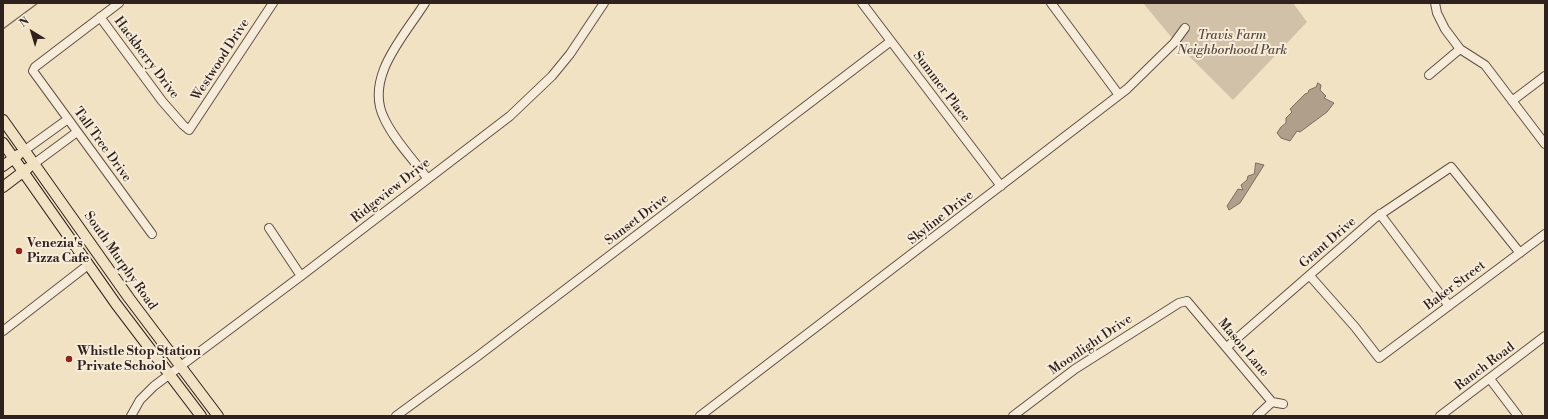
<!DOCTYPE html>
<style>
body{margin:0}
#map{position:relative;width:1548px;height:419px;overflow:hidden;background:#f2e2c4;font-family:"Libre Bodoni",serif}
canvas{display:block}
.frame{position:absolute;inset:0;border:4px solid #2f211d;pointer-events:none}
.north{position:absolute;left:12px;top:12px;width:40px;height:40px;-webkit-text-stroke:3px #f7ecd9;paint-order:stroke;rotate:322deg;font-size:11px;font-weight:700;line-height:16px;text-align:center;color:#2f211d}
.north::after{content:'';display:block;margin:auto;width:14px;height:18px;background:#2f211d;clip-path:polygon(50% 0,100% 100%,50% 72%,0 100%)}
</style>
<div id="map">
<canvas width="1548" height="419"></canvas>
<div class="frame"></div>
<div class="north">N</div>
</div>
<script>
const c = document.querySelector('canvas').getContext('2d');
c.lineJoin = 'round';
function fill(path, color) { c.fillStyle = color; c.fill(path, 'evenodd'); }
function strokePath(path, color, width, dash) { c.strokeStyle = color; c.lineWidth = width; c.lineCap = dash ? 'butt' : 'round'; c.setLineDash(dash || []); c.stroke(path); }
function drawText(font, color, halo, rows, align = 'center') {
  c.font = font + ' "Libre Bodoni",serif'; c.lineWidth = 4; c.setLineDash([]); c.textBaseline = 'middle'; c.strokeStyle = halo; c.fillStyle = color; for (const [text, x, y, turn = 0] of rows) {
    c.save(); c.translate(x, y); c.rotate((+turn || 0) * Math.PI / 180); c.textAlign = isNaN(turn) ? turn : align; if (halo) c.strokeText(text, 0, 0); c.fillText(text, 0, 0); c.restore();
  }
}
const green = new Path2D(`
 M1143,3H1293L1307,22L1233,100L1178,45Z`);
const water = new Path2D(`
 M1318,83L1321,85L1320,90L1326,96L1324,98L1334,103L1327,112L1300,132L1297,131L1290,141L1281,138L1277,133L1281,127L1286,123V118L1292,112L1290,109L1305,94L1308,93L1309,90L1316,87Z
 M1256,163L1264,165L1240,203L1229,210L1227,206L1238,189L1243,190L1241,185L1247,180L1248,176L1254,174Z`);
const stream = new Path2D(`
 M3,29L38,3`);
const minor = new Path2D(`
 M119,3L35,67L33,71L152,234
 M425,3C405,35 364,77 384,118C394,140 413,159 427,178
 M862,3L1001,186
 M1051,3L1119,95
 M1435,3L1437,13L1445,29L1460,49L1485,65L1545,144
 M100,17L162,101L183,125L189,130L273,3
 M1429,75L1460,49
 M1512,101L1545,76
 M25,150L68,119
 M35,163L77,132
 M1380,214L1449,306
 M269,228L301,276
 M1310,276L1355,327L1379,358L1545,234
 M3,331L88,265
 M1227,347L1375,218L1451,167L1520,253
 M1490,379L1518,416
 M131,416L140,400L154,386L301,276L510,116L552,76L570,54L604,3
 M396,416L478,356L891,41
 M700,416L1127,89L1174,43L1185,28
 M1013,416L1075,369L1179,303L1187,301L1272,402L1283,404
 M1257,416L1272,402
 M1440,416L1545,336`);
const major = new Path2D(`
 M3,120L129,298L218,416
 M3,143L116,304L201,416
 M3,166L18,155
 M3,187L28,168`);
const markers = [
 [19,251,4,"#8f2418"],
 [69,359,4,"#8f2418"]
];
const parkNames = [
 ["Travis Farm",1232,36],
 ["Neighborhood Park",1232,51]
];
const streetNames = [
 ["Hackberry Drive",146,58,53],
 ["Westwood Drive",221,60,-57],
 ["Summer Place",941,87,53],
 ["Tall Tree Drive",102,145,54],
 ["Ridgeview Drive",391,191,-38],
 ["Skyline Drive",941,218,-38],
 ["Sunset Drive",637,220,-37],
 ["Grant Drive",1328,243,-41],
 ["South Murphy Road",120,261,55],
 ["Baker Street",1455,286,-37],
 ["Moonlight Drive",1091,345,-34],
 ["Mason Lane",1243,348,50],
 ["Ranch Road",1485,367,-37]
];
const poiNames = [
 ["Venezia's",27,244],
 ["Pizza Cafe",27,259],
 ["Whistle Stop Station",77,352],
 ["Private School",77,367]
];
fill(green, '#d1c1a8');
fill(water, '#b0a08b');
strokePath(water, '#7c6d5f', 1);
strokePath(stream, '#7c6d5f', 1.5);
strokePath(minor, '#605147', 10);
strokePath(major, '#2f211d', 12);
strokePath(minor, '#f7ecd9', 8);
strokePath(major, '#f2e2c4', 10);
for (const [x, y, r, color] of markers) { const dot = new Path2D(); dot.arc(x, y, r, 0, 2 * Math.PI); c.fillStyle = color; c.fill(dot); strokePath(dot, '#f7ecd9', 1.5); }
drawText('italic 13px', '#584940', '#f7ecd9', parkNames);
drawText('13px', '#2f211d', '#f7ecd9', streetNames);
drawText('bold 13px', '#2f211d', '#f7ecd9', poiNames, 'left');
</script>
